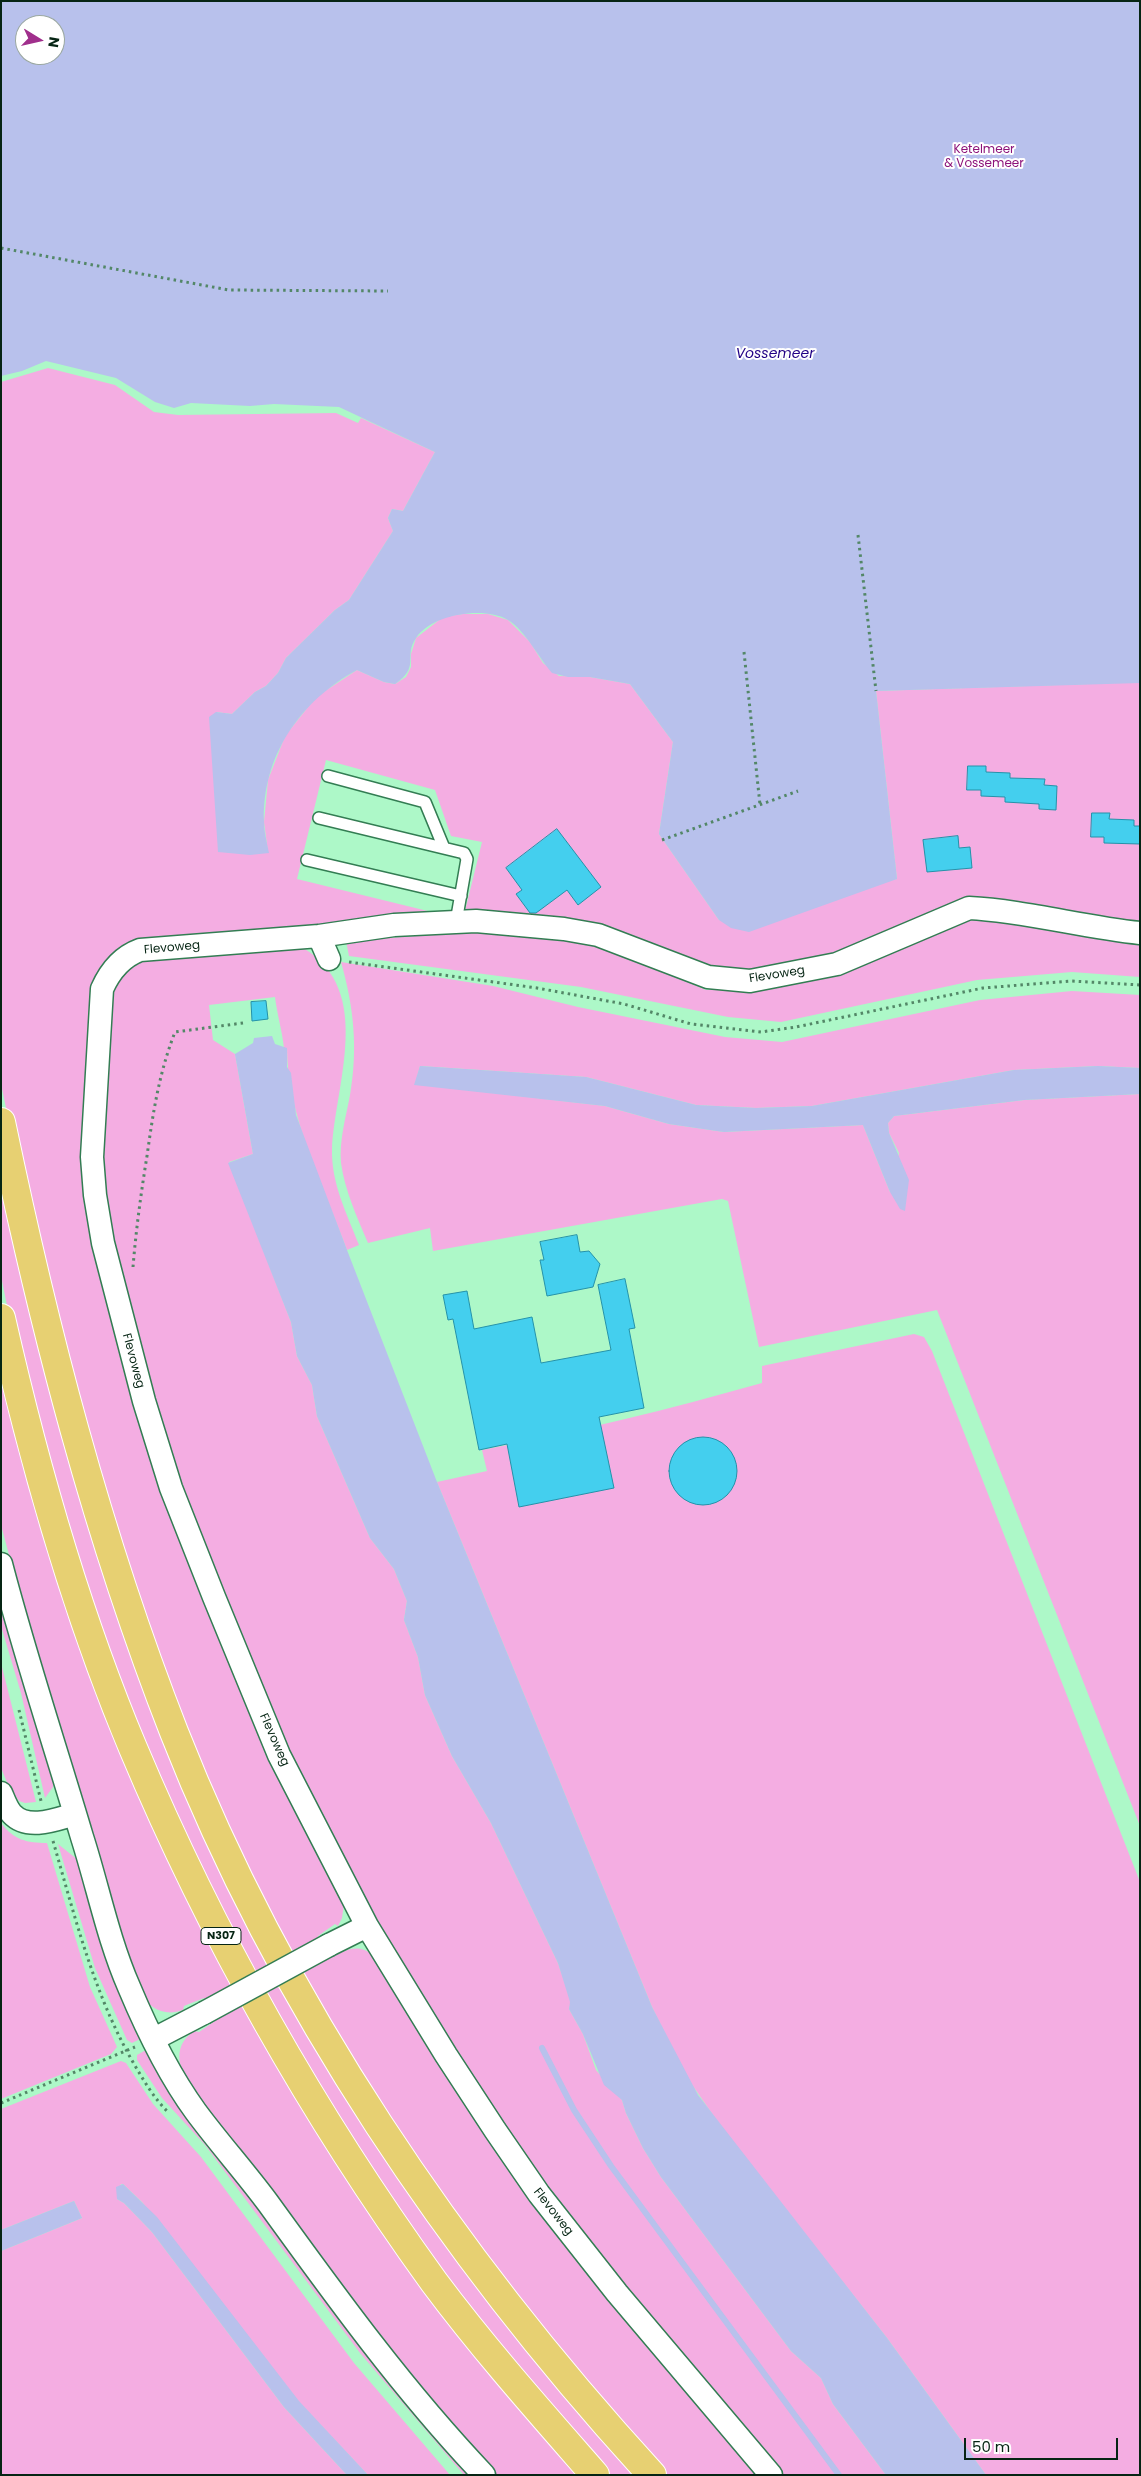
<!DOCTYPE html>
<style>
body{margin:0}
#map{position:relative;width:1141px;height:2476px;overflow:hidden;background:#adf8c8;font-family:Poppins,sans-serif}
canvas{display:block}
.frame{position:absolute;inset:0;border:2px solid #062514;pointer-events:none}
.north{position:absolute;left:15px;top:15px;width:50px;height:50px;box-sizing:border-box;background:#fff;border:1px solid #9ba8a1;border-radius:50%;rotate:99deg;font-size:14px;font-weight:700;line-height:20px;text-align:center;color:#062514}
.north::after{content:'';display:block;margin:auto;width:18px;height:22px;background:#a02f8c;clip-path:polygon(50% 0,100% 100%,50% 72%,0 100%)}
.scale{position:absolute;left:964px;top:2438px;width:154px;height:22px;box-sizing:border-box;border:2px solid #062514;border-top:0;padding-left:6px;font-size:15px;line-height:18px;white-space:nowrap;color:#062514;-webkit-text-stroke:4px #fff;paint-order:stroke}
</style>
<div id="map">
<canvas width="1141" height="2476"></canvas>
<div class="frame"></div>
<div class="north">N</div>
<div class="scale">50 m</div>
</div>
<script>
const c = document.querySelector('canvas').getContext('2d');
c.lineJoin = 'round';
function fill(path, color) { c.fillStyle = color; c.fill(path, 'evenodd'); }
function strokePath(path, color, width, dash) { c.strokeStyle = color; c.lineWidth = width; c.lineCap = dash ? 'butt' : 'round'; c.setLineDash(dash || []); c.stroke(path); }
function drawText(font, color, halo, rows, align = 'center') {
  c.font = font + ' Poppins,sans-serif'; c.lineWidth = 4; c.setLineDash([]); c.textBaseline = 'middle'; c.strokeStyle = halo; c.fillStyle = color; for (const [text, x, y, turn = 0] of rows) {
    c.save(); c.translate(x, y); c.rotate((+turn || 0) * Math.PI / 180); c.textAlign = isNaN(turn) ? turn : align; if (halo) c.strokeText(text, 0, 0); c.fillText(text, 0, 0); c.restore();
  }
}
const green = new Path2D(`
 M582,1H1140V924L968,901L846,951L748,976L464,915L482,842L451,836L435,790L326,760L297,879L444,915L208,934L137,944L91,1021L117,1331L344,1904L342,1918L338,1926L335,1924L318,1936L330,1958C346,1950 357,1943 373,1955L761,2475H660L621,2431L388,2126L234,1851L116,1552L12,1136L1,1084V382L48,368L115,385L154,412L178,415L336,413L358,423L361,418L435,452L403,511L392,509L388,518L393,531L349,600L335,610L286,658L278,673L266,686L255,692L232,714L216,712L268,852L264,822L268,780L285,736L316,697L357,670L384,682L395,684L406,677L411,667V654L416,638L443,617L463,614H488L508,620L530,642L543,663L559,676L590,677L630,684L673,742L659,834L719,920L897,879L876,691L1088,684Z
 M954,917L1140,938V977L1072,972L977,980L781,1022L728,1017L581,987L349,956L346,941L417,936L468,927L597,943L706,990L741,988Z
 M303,948C375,990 335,1085 332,1149C331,1183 347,1214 359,1245L347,1250C324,1187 287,1116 287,1048H284C282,1030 277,1014 275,997L209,1005L213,1040L235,1054L253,1154L229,1162L291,1322L297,1356L312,1385L317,1416L370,1538L394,1569L407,1601L404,1620L418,1657L425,1695L452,1756L491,1823L558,1963L571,2002L569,2009L583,2034L596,2070L622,2100L626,2113L643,2148L661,2177L791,2351L821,2378L833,2404L886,2475H782L651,2322L546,2188L426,2010L329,1836L250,1668L171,1456L111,1243L101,1160L109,996L115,979L142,959Z
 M341,962L493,986L578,1007L725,1037L782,1042L980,1000L1072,991L1140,995V1068L1098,1066L1014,1070L812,1106L756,1108L696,1105L586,1077L420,1066L415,1084L605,1106L669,1124L724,1132L863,1125L890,1192L899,1153L889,1133L888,1123L894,1116L1024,1100L1140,1094V1826L937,1310L759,1347L728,1201L722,1199L433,1251L430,1228L368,1243C357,1217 345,1191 341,1163C339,1140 346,1117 350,1095C358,1048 354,1008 341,962Z
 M1,1155L64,1425L272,1958L640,2475H602L380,2192L222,1924L94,1623L11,1325L1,1276Z
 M914,1334L924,1337L932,1351L1140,1882V2475H986L887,2338L722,2128L686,2076L652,2007L437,1482L487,1471L482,1450C577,1432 670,1409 762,1383V1366Z
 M1,1350L16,1411L226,1964L583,2475H495L440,2415L209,2115C194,2091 160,2055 194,2031L199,2032L215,2021L204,1998L184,2006L183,2010C164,2017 149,2008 139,1992L22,1603L1,1525Z
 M1,1604L54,1779L53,1787L45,1798L21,1693L1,1626Z
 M1,1663L36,1802L25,1803L19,1801L9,1787L1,1768Z
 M1,1823C14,1840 27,1843 47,1843L90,1987L117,2047L111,2054L1,2099Z
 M58,1844L78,1860L142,2038L132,2043L127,2040L95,1968Z
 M146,2050L472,2475H464L360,2353L205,2145L162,2098L137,2060V2055Z
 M121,2061L126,2063L153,2104L201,2157L354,2363L450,2475H368L299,2402L142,2202L123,2184H121L117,2199L124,2203L152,2232L284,2407L347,2475H1V2251L82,2218L74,2201L1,2230V2109Z`);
const water = new Path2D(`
 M1,1H1140V683L876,691L897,879L749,932L731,928L719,920L659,834L673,742L630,684L590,677H568L552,673C539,658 525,630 508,620C484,606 432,614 416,638C403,657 421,666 395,684L384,682L357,670C300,701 262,756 264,822C264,832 267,843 269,853L250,855L218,852L209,717L216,712L232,714L255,692L266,686L278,673L286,658L335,610L349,600L393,531L388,518L392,509L403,511L435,452L339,407L274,404L250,406L191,403L174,408L155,402L116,378L46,361L22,371L1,376ZM25,25H55V55H25Z
 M272,1036L275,1044L287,1048V1067L291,1073L296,1115L347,1250L437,1482L652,2007L698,2095L887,2338L986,2475H886L833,2404L821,2378L791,2351L661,2177L643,2148L626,2113L622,2100L604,2085L583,2034L569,2009L570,2002L558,1963L491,1823L452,1756L425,1695L418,1657L404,1620L407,1601L394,1569L370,1538L317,1416L312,1385L297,1356L291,1322L228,1163L253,1154L235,1054L253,1043L254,1038Z
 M420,1066L586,1077L696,1105L756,1108L812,1106L1014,1070L1098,1066L1140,1068V1094L1024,1100L894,1116L888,1123L889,1133L909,1180L905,1211L900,1209L890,1192L863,1125L724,1132L669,1124L605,1106L414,1085Z
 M123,2184L157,2217L299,2401L368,2475H347L284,2407L152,2232L124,2203L117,2199L116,2187Z
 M74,2201L82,2218L1,2251V2230Z`);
const stream = new Path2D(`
 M542,2048L574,2110L611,2166L839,2475`);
const building = new Path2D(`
 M968,766H986V772L1010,773V778L1045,779L1044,785L1057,786L1056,810L1039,809V804L1005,802V797L981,796V790H967Z
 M1092,813H1110L1109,819L1134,820V826H1140V844L1104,843V837H1091Z
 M557,829L601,887L578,905L567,890L536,913H530L516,894L522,890L506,868Z
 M958,836L959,848L970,847L972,868L927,872L923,840Z
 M266,1001L268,1019L252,1021L251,1002Z
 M577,1235L580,1252L589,1251L600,1264L593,1287L547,1296L540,1260H544L540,1242Z
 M625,1279L635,1328L629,1329L644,1408L599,1417L614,1488L519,1507L507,1444L479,1450L453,1319L448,1320L443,1295L467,1291L474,1329L532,1317L541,1363L611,1350L598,1285Z
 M669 1471a34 34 0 1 1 68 0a34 34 0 1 1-68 0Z`);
const path = new Path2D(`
 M1,248L229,290L388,291
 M858,535L876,691
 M744,652L760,805
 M662,840L798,791
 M349,962L537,988L624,1004L691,1024L761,1032L796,1027L983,988L1072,981L1140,985
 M133,1267C136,1230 141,1193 147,1156C153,1113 159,1073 175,1032L243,1023
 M19,1710L41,1801
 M53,1841C75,1917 94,1995 134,2064C144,2081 154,2098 167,2111
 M1,2103L135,2047`);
const service = new Path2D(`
 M328,776L425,802L444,848
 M319,818L464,853L467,859L456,922
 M307,860L461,896`);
const minor = new Path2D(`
 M319,936L329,959
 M1,1564C25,1656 55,1746 82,1837C98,1887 108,1939 129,1987C147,2030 169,2075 196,2112C219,2143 245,2172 268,2203C336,2297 404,2391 484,2475
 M1,1793C4,1800 7,1809 12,1814C28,1831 57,1819 75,1814
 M329,1945L367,1926
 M154,2039L204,2013
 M771,2475L617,2293L539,2194L495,2130L446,2055L367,1926L279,1755L214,1597L171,1488L144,1401L103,1243L95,1195L92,1157L102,989C110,971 121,957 140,950L319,936L394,925L476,921L564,929L598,935L708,977L750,981L837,964L969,908C1026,911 1082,927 1140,933`);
const trunk = new Path2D(`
 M1,1122C44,1329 97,1535 174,1732C281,2005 455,2260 652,2475
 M1,1318C34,1464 75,1610 133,1748C212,1936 314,2116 434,2282C484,2349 540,2412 595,2475`);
const minorBridge = new Path2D(`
 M204,2013L329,1945`);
const shields = [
 [221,1936,40]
];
const shieldNames = [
 ["N307",221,1936]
];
const parkNames = [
 ["Ketelmeer",984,150],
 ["& Vossemeer",984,164]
];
const streetNames = [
 ["Flevoweg",172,948,-5],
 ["Flevoweg",777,975,-9],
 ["Flevoweg",133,1361,75],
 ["Flevoweg",274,1740,66],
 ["Flevoweg",553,2212,52]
];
const waterNames = [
 ["Vossemeer",775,354]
];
fill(green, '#f4ade2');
fill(water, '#b8c1ec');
strokePath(stream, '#b8c1ec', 6);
fill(building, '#44cfee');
strokePath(building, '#2592a9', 1);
strokePath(service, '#337d53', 14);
strokePath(minor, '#337d53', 25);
strokePath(trunk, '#fff', 30);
strokePath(path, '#538767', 3, [2.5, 4]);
strokePath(service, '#fff', 11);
strokePath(minor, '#fff', 22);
strokePath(trunk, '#e7d072', 28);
strokePath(minorBridge, '#337d53', 25, []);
strokePath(minorBridge, '#fff', 22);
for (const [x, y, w] of shields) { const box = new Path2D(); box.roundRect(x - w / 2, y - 8.5, w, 17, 4); c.fillStyle = '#fff'; c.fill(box); strokePath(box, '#062514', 1); }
drawText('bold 11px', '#062514', null, shieldNames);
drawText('12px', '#8d137a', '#fff', parkNames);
drawText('12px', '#062514', '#fff', streetNames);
drawText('italic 14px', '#210085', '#fff', waterNames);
</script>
